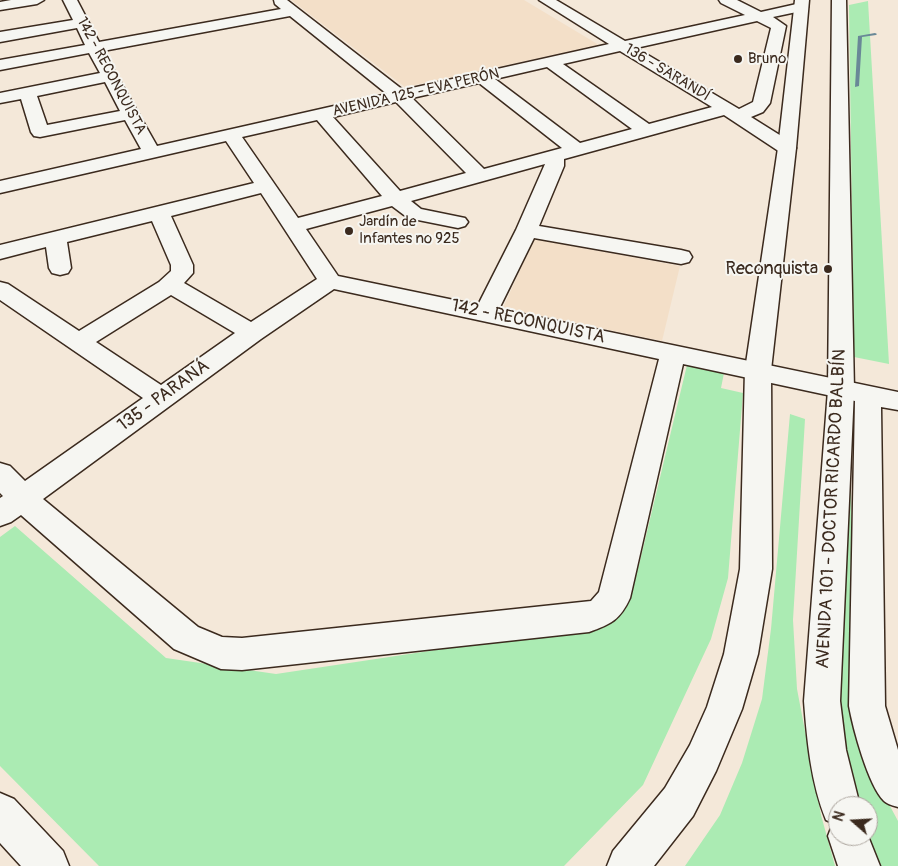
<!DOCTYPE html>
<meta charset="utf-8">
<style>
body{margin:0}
#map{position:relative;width:898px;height:866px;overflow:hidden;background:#f4e8d9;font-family:Pangolin,sans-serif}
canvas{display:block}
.north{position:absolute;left:828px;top:796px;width:50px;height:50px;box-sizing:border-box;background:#f6f6f2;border:1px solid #aba49d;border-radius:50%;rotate:289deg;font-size:14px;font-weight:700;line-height:20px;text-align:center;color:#3b2a1e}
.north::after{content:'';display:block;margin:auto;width:18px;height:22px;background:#3b2a1e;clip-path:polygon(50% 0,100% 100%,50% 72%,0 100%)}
</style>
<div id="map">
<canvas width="898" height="866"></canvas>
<div class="north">N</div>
</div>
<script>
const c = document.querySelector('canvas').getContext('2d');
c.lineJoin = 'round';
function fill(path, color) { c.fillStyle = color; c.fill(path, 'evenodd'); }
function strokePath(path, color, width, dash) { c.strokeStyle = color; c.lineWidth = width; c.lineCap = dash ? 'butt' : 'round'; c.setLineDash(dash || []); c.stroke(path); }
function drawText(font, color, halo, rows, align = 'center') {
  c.font = font + ' Pangolin,sans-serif'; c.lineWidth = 4; c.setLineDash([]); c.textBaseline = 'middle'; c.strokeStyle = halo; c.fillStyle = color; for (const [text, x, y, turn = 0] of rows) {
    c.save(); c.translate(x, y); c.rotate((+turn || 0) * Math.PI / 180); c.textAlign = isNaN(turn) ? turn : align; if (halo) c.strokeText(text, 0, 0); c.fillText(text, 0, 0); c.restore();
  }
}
const built = new Path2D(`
 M291,0H524L599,45L405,87Z
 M534,239L680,266L662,341L503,308Z`);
const green = new Path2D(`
 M868,1L889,364L854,357L849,5Z
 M687,365L724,373L721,388L743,393L728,578L711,639L643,785L564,866H99L0,766V537L15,526L166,658L276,674L602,625L628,592L639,565Z
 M790,414L805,419L793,620L797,689L821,815L835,866H685L720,815L742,763L762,699L771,629Z
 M850,422L854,706L863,756L898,821V866H877L868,836V806H856L837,703Z`);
const stream = new Path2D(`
 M875,33L877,34L876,35L862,37L859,86L855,87L858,36Z`);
const minor = new Path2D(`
 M11,0H44L37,4L0,10V2Z
 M63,0H77L99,42L281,9L275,4L274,0H287L403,90L609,44L539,0H556L625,41L745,15L721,3L719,0H737L761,12L801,3L806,4L808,7L806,10L773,17L786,26L770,103L763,112L751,117L794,144L796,148L794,152L787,154L780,152L724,115L564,159V166L539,226L681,250L689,252L692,257L689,262L681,264L534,238L499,309L898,392V410L881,407L885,706L898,750V807C894,806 887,804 884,801C868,785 853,728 849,706L855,401L683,364L630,598C620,620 611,624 589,632L242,670L221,669L174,649L21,515L11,522L0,526V498L3,496L0,493V463L10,466L25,481L143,398L0,300V282L8,284L79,331L159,282L171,271V265L152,221L67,242L71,268L68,273L60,275L52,273L49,268L46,247L0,259V245L254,183L226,141L0,193V181L141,149L125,120L40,137L34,136L31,132L21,99L0,103V93L100,73L89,53L0,70V60L85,45L77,28L0,42V32L73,20ZM290,16L387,94L157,146L103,51ZM757,21L771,28L753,102L739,109L636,48ZM620,51L712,107L649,124L563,64ZM547,67L632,129L580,143L495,79ZM105,82L120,111L47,125L37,96ZM479,83L562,148L484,169L412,98ZM396,102L466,173L400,191L333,117ZM317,120L382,196L298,218L242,137ZM545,164L516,230L478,305L338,276L306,229L392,206L408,218L458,228L465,226L468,222L465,218L421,209L411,201ZM261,193L317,279L251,322L184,283L193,273V265L171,216ZM334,289L659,359L599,592L591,601L242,638L222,637L198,627L43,499L261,339ZM171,295L235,333L161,385L96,342Z`);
const major = new Path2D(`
 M795,0H809L796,148L771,370L772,569L758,654L742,709L716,771L693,816L654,866H607L613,851L665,788L690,745L707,707L724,654L740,569L745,370L778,148Z
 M832,0H846L854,390L840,701L846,750L860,806H838V836H868L880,866H838L828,836L833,823L826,820C811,783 807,741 804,701L828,390Z
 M0,793L14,799L63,851L69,866H21L0,843Z`);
const markers = [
 [738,59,5,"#3b2a1e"],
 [349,231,5,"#3b2a1e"],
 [828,269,5,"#3b2a1e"]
];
const farPoinames = [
 ["Bruno",748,59],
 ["Jardín de",359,222],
 ["Infantes nº 925",359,239]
];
const farStreetnames = [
 ["136 - SARANDÍ",667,73,31],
 ["142 - RECONQUISTA",111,76,62],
 ["AVENIDA 125 - EVA PERÓN",416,93,-13]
];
const poiNames = [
 ["Reconquista",818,269]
];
const streetNames = [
 ["142 - RECONQUISTA",528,322,12],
 ["135 - PARANÁ",164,396,-36],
 ["AVENIDA 101 - DOCTOR RICARDO BALBÍN",832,509,-87]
];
fill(built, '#f3dfc8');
fill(green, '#abebb3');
fill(stream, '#698897');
strokePath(minor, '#3b2a1e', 3);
strokePath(major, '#3b2a1e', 3);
fill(minor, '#f6f6f2');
fill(major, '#f6f6f2');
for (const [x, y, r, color] of markers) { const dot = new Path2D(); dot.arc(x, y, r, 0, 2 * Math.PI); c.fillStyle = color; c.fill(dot); strokePath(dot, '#f6f6f2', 2); }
drawText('15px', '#3b2a1e', '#f6f6f2', farPoinames, 'left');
drawText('15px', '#3b2a1e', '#f6f6f2', farStreetnames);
drawText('18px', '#3b2a1e', '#f6f6f2', poiNames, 'right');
drawText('18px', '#3b2a1e', '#f6f6f2', streetNames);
</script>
